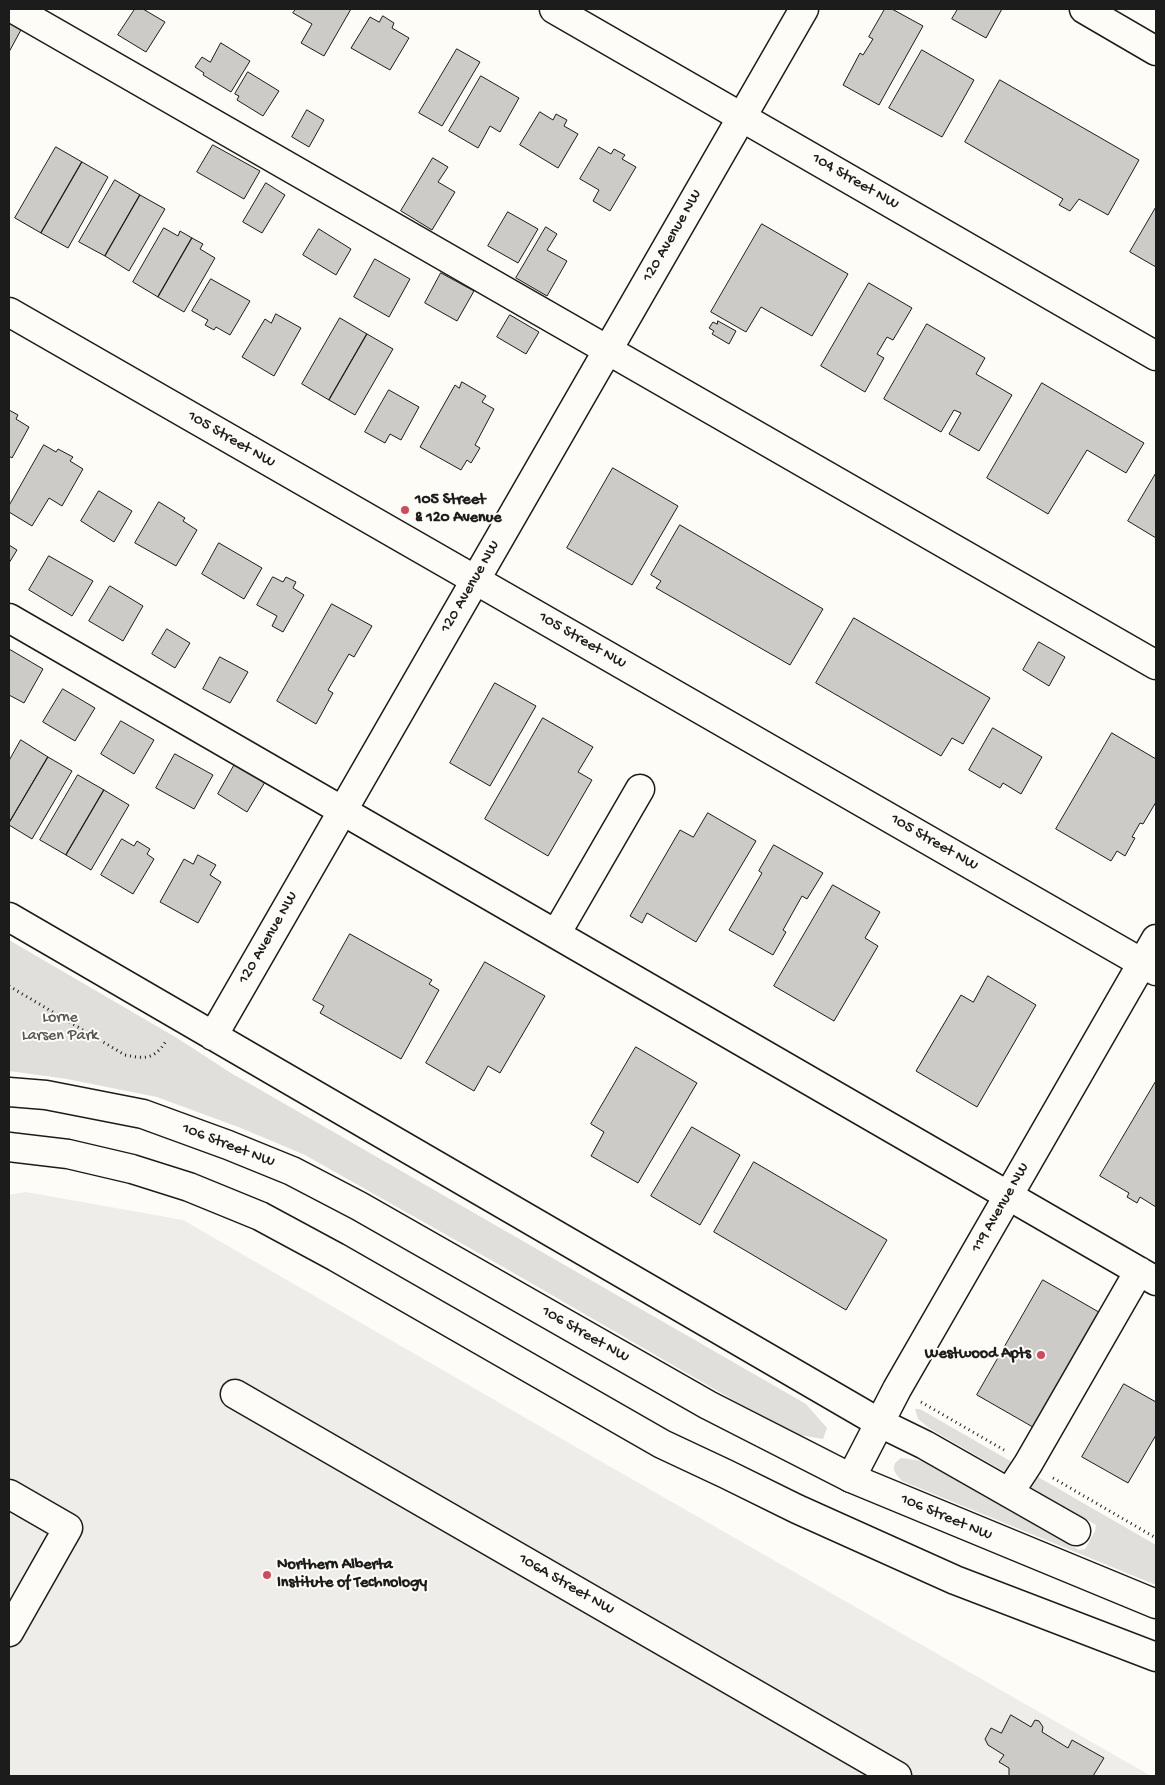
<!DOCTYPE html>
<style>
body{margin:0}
#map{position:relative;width:1165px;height:1785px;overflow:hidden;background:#fdfcf7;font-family:"Gochi Hand",sans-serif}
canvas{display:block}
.frame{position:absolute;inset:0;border:10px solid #1c1c1c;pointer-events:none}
</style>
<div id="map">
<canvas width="1165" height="1785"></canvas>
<div class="frame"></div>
</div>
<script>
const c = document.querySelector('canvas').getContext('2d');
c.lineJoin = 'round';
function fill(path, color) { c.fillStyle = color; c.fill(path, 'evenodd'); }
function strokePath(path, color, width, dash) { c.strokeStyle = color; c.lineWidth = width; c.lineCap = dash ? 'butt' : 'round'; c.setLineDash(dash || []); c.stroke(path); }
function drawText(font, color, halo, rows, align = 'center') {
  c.font = font + ' "Gochi Hand",sans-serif'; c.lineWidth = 4; c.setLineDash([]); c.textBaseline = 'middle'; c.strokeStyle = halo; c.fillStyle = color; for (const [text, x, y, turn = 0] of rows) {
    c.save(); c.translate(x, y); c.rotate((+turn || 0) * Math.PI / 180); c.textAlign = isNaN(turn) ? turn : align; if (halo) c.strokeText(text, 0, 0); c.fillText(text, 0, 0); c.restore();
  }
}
const built = new Path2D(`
 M26,1192L183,1220L581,1450L1151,1776H9V1195Z`);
const green = new Path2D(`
 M9,940L177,1038L231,1073L806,1404L827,1428L823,1439L799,1435L735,1401L512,1272L305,1155L241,1128L157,1097L67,1079L9,1071Z
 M915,1409H920L1156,1545V1585L902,1481C894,1472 889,1466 901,1458L924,1461L1079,1550L1085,1549L1095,1531L1096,1525L929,1428L918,1419Z`);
const building = new Path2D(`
 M135,9H143L165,22L146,52L118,35Z
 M296,9H351L324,56L301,43L312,24L293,13Z
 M885,9H892L923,26L879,105L843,85L860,53L863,55L873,39L869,37Z
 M958,9H1002L986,38L952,19Z
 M383,16L394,23L392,28L409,38L390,70L351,48L370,17L379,22Z
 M9,21L22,28L9,52Z
 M221,43L250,61L231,92L203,75L204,73L195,67L202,57L210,62Z
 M457,49L480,62L442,126L419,113Z
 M922,50L974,80L942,137L889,108Z
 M248,72L279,91L263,116L237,100L239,96L235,94Z
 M481,76L519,98L500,132L490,126L478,148L449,131Z
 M1000,80L1139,160L1108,215L1079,199L1070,211L1059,205L1063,199L965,142Z
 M307,110L324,120L309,147L292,137Z
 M540,112L553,120L556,114L567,120L564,126L578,134L558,168L520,145Z
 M213,145L260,171L244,199L197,172Z
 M56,147L82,162L41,233L15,218Z
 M599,147L611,154L614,149L625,155L622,159L636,167L610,211L593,201L599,190L580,179Z
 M433,158L448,167L438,182L455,192L432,230L401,211Z
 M82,162L108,177L68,248L41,233Z
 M115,180L140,195L105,256L79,242Z
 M266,183L285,195L262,233L243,222Z
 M140,195L165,209L129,271L105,256Z
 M1156,207V267L1130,252Z
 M508,212L538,229L518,263L488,246Z
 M762,224L848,274L812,336L761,307L746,332L711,312Z
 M546,227L557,234L547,250L567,261L547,296L516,278Z
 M164,228L178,236L180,231L192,238L158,297L133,282Z
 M319,229L351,249L336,275L303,255Z
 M192,238L203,244L200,249L215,258L184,312L158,297Z
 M375,259L410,279L389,317L354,297Z
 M441,273L474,291L457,321L425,303Z
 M211,279L250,301L230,335L216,327L214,330L205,325L208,320L192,311Z
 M869,283L912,308L893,340L887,337L877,354L884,358L865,392L821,366Z
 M276,314L301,328L274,376L242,357L265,319L271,323Z
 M510,315L539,332L526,354L497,337Z
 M340,318L367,334L329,400L302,384Z
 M718,321L736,331L729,344L712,334L714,331L709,328L713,322L717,324Z
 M927,324L985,358L976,374L1012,395L979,451L949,434L961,413L954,410L941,432L884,399Z
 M367,334L393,349L355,415L329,400Z
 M462,382L486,396L482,402L494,409L475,445L480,448L471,463L467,460L461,470L420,447L455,385L459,388Z
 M1042,383L1144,443L1126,473L1087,450L1048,514L987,478Z
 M389,390L419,407L401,440L390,434L385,443L365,432Z
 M9,410L18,415L16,419L29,427L12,458L9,456Z
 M44,445L56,452L58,449L73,457L70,461L83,469L62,506L49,498L32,526L9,512V506Z
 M613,468L678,506L632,585L567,548Z
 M1156,473V538L1128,521Z
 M99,491L132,511L114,542L81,521Z
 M159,502L185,518L183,521L197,530L176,566L135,543Z
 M680,525L823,609L790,665L656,588L661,581L651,575Z
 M219,543L262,568L244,599L202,574Z
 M9,545L17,550L9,563Z
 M49,556L93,581L72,616L29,590Z
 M273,577L283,582L286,577L296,582L293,588L304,595L283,632L272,626L277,616L257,605Z
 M110,586L143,606L123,641L89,621Z
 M332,604L372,626L354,657L349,654L328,690L333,693L316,724L277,701Z
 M854,618L990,698L963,744L952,738L941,756L816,683Z
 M167,629L190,643L175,668L152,654Z
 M1039,642L1065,657L1049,686L1023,670Z
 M9,649L43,669L24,703L9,695Z
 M220,657L248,672L230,703L203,689Z
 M495,683L536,706L490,786L450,763Z
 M63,689L95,708L75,741L43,722Z
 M543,718L593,747L578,772L592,780L548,856L485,819Z
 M121,721L154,740L134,774L101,754Z
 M993,728L1042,757L1021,794L1003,783L1000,788L969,770Z
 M1112,733L1156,759V802L1143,824L1140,823L1132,837L1135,838L1125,856L1117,851L1111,861L1056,829Z
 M21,740L48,757L9,823V761Z
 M175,754L213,775L194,809L156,788Z
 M48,757L72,771L32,839L9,825V823Z
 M235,764L265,782L247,812L218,794Z
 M78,775L104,790L66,855L40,840Z
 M104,790L129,805L91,870L66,855Z
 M708,813L756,841L696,942L647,913L642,923L630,916L680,830L693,837Z
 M122,839L134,846L137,841L150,849L147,854L154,859L133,894L101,875Z
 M774,845L823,873L807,899L802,896L783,930L786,932L773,955L729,930L762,873L759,871Z
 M198,855L216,865L210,875L221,882L198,923L160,902L184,859L193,864Z
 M833,885L880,912L865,938L878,946L834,1021L774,986Z
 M350,934L432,980L429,984L439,990L401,1059L320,1013L324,1006L313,1000Z
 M485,962L545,996L500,1073L488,1066L474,1091L426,1063Z
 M988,976L1036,1005L977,1107L916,1071L961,995L973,1002Z
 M636,1047L697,1083L638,1183L591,1156L604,1132L591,1124Z
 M1156,1081V1207L1140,1197L1137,1203L1127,1197L1129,1193L1100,1176Z
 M692,1127L740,1155L700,1225L651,1196Z
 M754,1162L887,1240L846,1310L714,1232Z
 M1043,1280L1104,1315L1038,1430L977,1395Z
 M1124,1384L1156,1402V1435L1128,1483L1082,1457Z
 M1011,1715L1031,1727L1035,1720L1039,1721L1043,1727L1042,1732L1068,1748L1072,1740L1104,1758L1093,1776H1009V1768L999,1762L1004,1755L988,1745L985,1739L991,1728L1001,1733Z`);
const path = new Path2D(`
 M9,986L125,1055C145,1059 154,1060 166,1041
 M921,1402L1004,1450
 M1053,1478L1156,1538`);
const minor = new Path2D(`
 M14,9L1156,665
 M554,9L1156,356
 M1084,9L1156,51
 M9,312L1156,971
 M9,618L1156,1281
 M9,917L878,1422L925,1445L1076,1531
 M556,934L640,789
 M213,1036L804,9
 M235,1394L897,1776
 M851,1478L897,1389L1156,939
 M1009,1493L1028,1464L1139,1271
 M9,1494L68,1528L9,1632`);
const major = new Path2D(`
 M9,1092L46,1095L143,1114L228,1145L292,1171L359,1206L708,1405L851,1478L1156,1604
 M9,1147L68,1154L132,1169L189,1187L260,1216L336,1257L662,1444L726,1474L797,1509L955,1580L1156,1657`);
const markers = [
 [405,510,5,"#d1495b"],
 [1041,1355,5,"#d1495b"],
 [267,1575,5,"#d1495b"]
];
const streetNames = [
 ["104 Street NW",855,182,30],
 ["120 Avenue NW",673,236,-60],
 ["105 Street NW",231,440,30],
 ["120 Avenue NW",471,587,-60],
 ["105 Street NW",582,641,30],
 ["105 Street NW",934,843,30],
 ["120 Avenue NW",269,938,-60],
 ["106 Street NW",228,1146,21],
 ["119 Avenue NW",1001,1208,-60],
 ["106 Street NW",585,1335,30],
 ["106 Street NW",946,1518,23],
 ["106A Street NW",566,1585,30]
];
const poiNames = [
 ["105 Street",415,501],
 ["& 120 Avenue",415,519],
 ["Westwood Apts",1031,1355,"right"],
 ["Northern Alberta",277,1566],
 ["Institute of Technology",277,1584]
];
const parkNames = [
 ["Lorne",60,1019],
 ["Larsen Park",60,1037]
];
fill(built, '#eeede9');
fill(green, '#e0dfdb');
fill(building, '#cccbc8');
strokePath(building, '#1c1c1c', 1);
strokePath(minor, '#1c1c1c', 31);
strokePath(major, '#1c1c1c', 31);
strokePath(path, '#1c1c1c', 3, [1, 4]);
strokePath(minor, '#fdfcf7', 28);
strokePath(major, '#fdfcf7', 28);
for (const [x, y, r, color] of markers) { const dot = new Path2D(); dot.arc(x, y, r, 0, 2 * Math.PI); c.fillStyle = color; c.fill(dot); strokePath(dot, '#fdfcf7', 2); }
drawText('16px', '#1c1c1c', '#fdfcf7', streetNames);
drawText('bold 16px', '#1c1c1c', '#fdfcf7', poiNames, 'left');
drawText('16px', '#575655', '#fdfcf7', parkNames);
</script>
